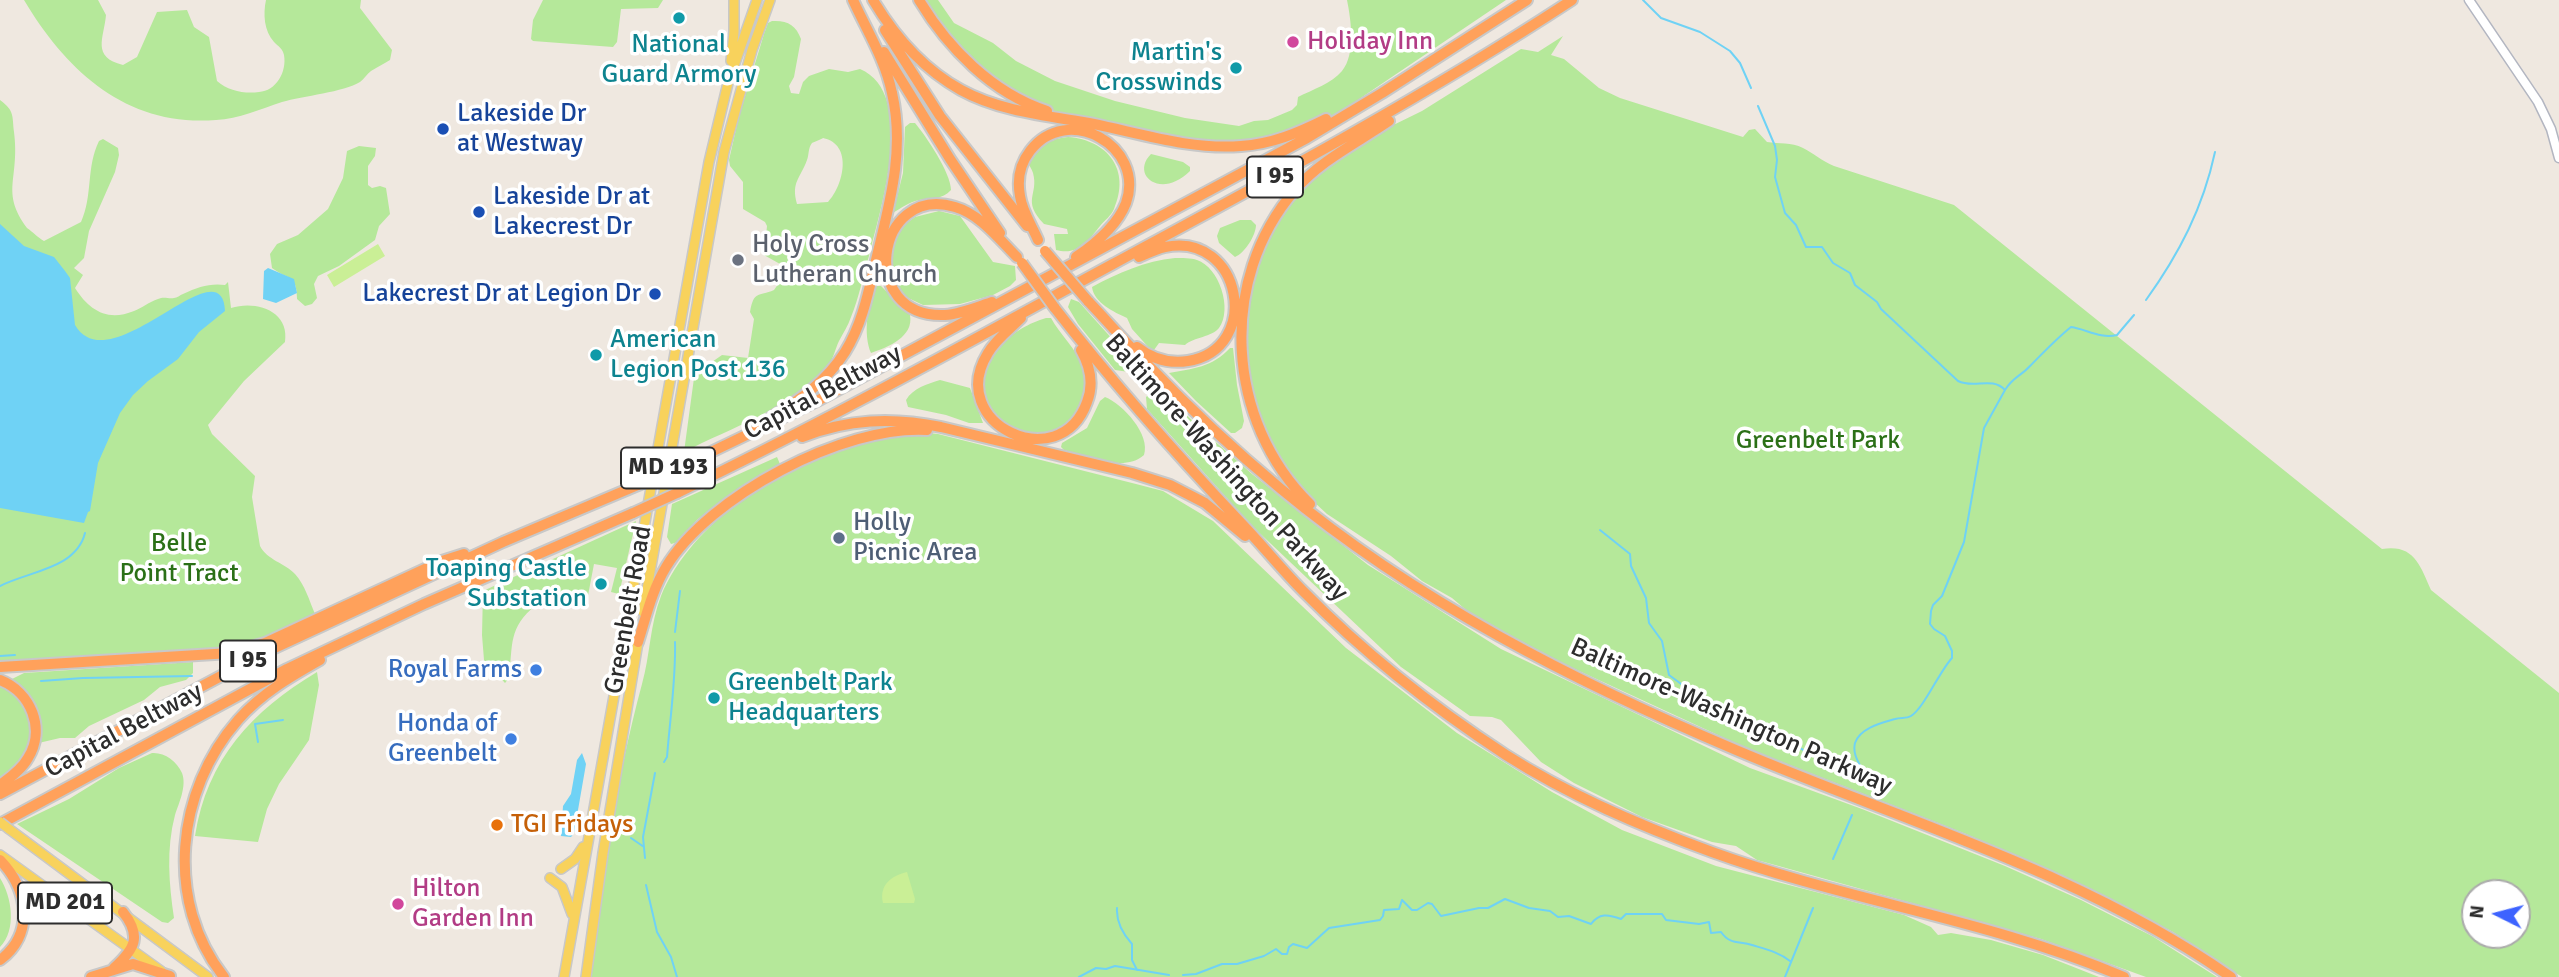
<!DOCTYPE html>
<style>
body{margin:0}
#map{position:relative;width:2559px;height:977px;overflow:hidden;background:#efe8e0;font-family:Signika,sans-serif}
canvas{display:block}
.north{position:absolute;left:2461px;top:879px;width:70px;height:70px;box-sizing:border-box;background:#fff;border:2px solid #ababab;border-radius:50%;rotate:276deg;font-size:19px;font-weight:700;line-height:28px;text-align:center;color:#2d2d2d}
.north::after{content:'';display:block;margin:auto;width:24px;height:32px;background:#3d63ff;clip-path:polygon(50% 0,100% 100%,50% 72%,0 100%)}
</style>
<div id="map">
<canvas width="2559" height="977"></canvas>
<div class="north">N</div>
</div>
<script>
const c = document.querySelector('canvas').getContext('2d');
c.lineJoin = 'round';
function fill(path, color) { c.fillStyle = color; c.fill(path, 'evenodd'); }
function strokePath(path, color, width, dash) { c.strokeStyle = color; c.lineWidth = width; c.lineCap = dash ? 'butt' : 'round'; c.setLineDash(dash || []); c.stroke(path); }
function drawText(font, color, halo, rows, align = 'center') {
  c.font = font + ' Signika,sans-serif'; c.lineWidth = 7; c.setLineDash([]); c.textBaseline = 'middle'; c.strokeStyle = halo; c.fillStyle = color; for (const [text, x, y, turn = 0] of rows) {
    c.save(); c.translate(x, y); c.rotate((+turn || 0) * Math.PI / 180); c.textAlign = isNaN(turn) ? turn : align; if (halo) c.strokeText(text, 0, 0); c.fillText(text, 0, 0); c.restore();
  }
}
const green = new Path2D(`
 M24,0H98L106,15C104,38 91,57 123,65L137,57L157,12L187,10L194,27L209,37L217,81C228,91 245,94 259,92C276,91 287,72 284,55C283,49 278,46 274,42C264,31 263,14 266,0H361L360,8L392,50L390,60C384,64 377,67 371,71C367,74 364,79 360,82C344,92 303,96 282,102C260,109 239,119 216,120C127,127 67,72 24,0Z
 M543,0H663L658,8L621,9L617,42L613,47L533,41L531,39L533,20Z
 M925,0H938L954,23L993,43L1016,61L1055,81L1115,101L1185,118L1239,126L1254,121L1268,120L1292,110L1297,105L1298,97C1312,90 1332,83 1342,71C1356,54 1351,20 1347,0H1506L1337,114L1277,140L1197,144L1041,109L1025,101L953,46Z
 M772,21C787,20 796,25 801,39L794,77L789,86L791,93L799,94L803,82L809,76L829,69L848,72L860,69C918,94 880,211 869,256C863,276 859,298 851,317C848,326 843,333 839,341C835,349 834,358 828,365C793,408 732,427 684,452L694,378L699,371L722,355L748,358L754,319L750,312C754,290 758,297 774,290L781,280L780,264L764,255L767,226L765,222L743,209V182L730,166L729,160L739,116L764,34L768,23ZM823,138C853,144 844,185 828,202L797,204C791,182 800,179 807,160C809,155 808,148 812,143C814,142 822,139 823,138Z
 M1563,36L1551,55L1564,59L1599,88L1620,98L1743,137L1749,130L1755,129L1767,142C1779,144 1791,142 1803,148C1813,153 1822,161 1834,166L1954,205L2382,549C2414,544 2420,565 2431,590L2559,693V977H2242L2173,932L2095,891L1966,834L1746,748L1564,664L1472,615L1452,598L1422,581L1391,556L1327,514L1301,490L1290,475L1268,435L1253,393L1246,341L1250,295L1261,257L1273,228L1309,180L1377,133L1422,111L1521,49L1538,52ZM2475,893H2517V935H2475Z
 M0,100C15,111 12,116 14,132C20,180 0,191 27,228C33,232 37,237 44,241L81,222C93,196 86,167 99,141L103,139L118,148L119,155L115,172L89,231L84,258L74,268L83,275L75,288C89,310 107,322 134,311C142,308 149,302 158,299C164,296 168,299 174,298C177,298 180,295 183,294C198,287 210,283 225,285L228,282L231,308C256,300 290,311 285,342L244,381L208,425L212,434L255,476L252,497L260,546C267,560 285,563 295,574C305,585 309,600 315,614L257,641L230,649L0,663Z
 M910,123H915C926,136 951,173 951,190C942,200 931,198 919,200C909,202 901,208 893,213L903,173L905,127Z
 M1068,137C1108,140 1131,170 1114,209C1111,216 1105,220 1100,226C1088,241 1078,256 1056,250L1054,234H1068L1067,229L1044,224C1021,200 1039,195 1033,173C1032,169 1029,166 1028,162C1037,147 1051,138 1068,137Z
 M359,146L376,148L375,156L368,166V185L372,188L380,186L386,188L390,214L379,226L375,240L339,266L318,276L314,284L317,298L312,304L305,306L297,299C297,274 288,280 272,268L270,254L277,244L298,235L328,209L343,178L347,151Z
 M1151,154L1183,162L1190,167V171C1161,200 1130,175 1151,154Z
 M939,211L960,216L993,262L1015,266L1016,280L1010,286L993,295L960,304L923,305L904,296L892,276L891,248L904,225L915,217Z
 M1240,220H1251L1256,225C1256,235 1245,253 1235,257L1219,243L1217,236L1220,228Z
 M1175,258C1182,258 1191,258 1197,260C1219,267 1233,309 1219,328C1212,337 1194,337 1185,345L1159,343L1154,350H1151L1132,329L1127,318C1114,312 1094,303 1092,287C1118,273 1145,261 1175,258Z
 M877,286H881L910,315C914,337 888,347 871,353C863,335 867,302 877,286Z
 M1071,299L1079,302L1124,352L1132,365L1129,372L1115,370L1078,324L1068,307Z
 M1046,318H1051C1060,335 1077,349 1083,368C1088,386 1084,403 1072,418C1048,447 996,434 985,399C973,359 1014,327 1046,318Z
 M1230,348H1233L1237,385L1244,421L1242,428L1235,433H1231L1196,401L1169,373C1192,369 1213,367 1230,348Z
 M940,380L970,388L983,423H969L946,415L908,407L906,400C913,388 927,384 940,380Z
 M1154,390L1163,392L1201,429L1252,474L1368,565L1501,649L1750,768L1862,809L2005,866L2081,900L2152,936L2217,977H2146L2041,939L1757,860L1736,846L1712,842L1642,817L1574,783L1541,762L1501,720L1492,717L1470,716L1401,667L1251,525L1147,409L1146,397Z
 M1105,397C1123,404 1151,435 1144,455C1124,473 1087,456 1064,450L1061,447L1062,443L1087,428L1100,401Z
 M919,432L938,434L1136,484L1163,491L1213,521L1346,648L1457,733L1552,792L1622,830L1716,866L1904,915L1931,927L1938,935L1951,933L1991,940L2043,955L2099,977H589C602,879 616,780 642,684C650,656 650,624 661,596C692,521 782,465 857,443C877,438 899,436 919,432Z
 M777,457L780,464C754,483 723,498 698,519C689,527 683,542 671,544L667,537L672,504Z
 M636,521L619,594L611,592L617,568L594,564L586,606L536,605C508,628 513,644 509,678L505,683L484,660L482,635L483,591Z
 M193,662V673L186,680L160,687L144,700L89,726L75,738H60L30,745L22,760L0,780V685L24,673Z
 M317,672L319,685L309,740L279,784L267,809L258,842L195,836C207,759 252,711 317,672Z
 M152,753C164,752 177,761 182,773C187,786 179,803 175,815C166,849 169,884 174,918L168,923L162,922L17,824L69,799L119,768Z
 M0,878C12,897 17,930 0,947Z`);
const pitch = new Path2D(`
 M378,244L385,256L334,287L327,275Z
 M907,872L915,899L914,903H883C879,885 891,876 907,872Z`);
const water = new Path2D(`
 M0,224L24,246L54,257L65,271L70,278L75,325C110,385 222,242 225,311L199,332L178,359L148,381L133,395L120,413L98,463L90,511L88,512L84,523L0,508Z
 M268,268L294,279L297,293L276,303L263,299L264,271Z
 M582,753L586,764L574,833L571,837L561,836L563,806L571,794L577,760Z`);
const stream = new Path2D(`
 M1643,0L1661,18L1700,32L1730,51L1740,63L1751,88
 M1758,106L1775,146L1777,160L1775,177L1785,213L1796,225L1806,247H1822L1833,263L1850,273L1855,285L1877,302L1881,309L1958,381C1974,389 1992,376 2005,390L1984,428L1964,542L1942,596L1933,605L1931,611L1930,624L1934,629L1945,636L1952,651V658C1939,672 1924,708 1911,716C1906,719 1901,717 1895,719C1881,723 1860,728 1855,743C1851,759 1867,770 1866,784
 M2146,300C2179,254 2203,208 2215,152
 M2005,390C2013,377 2021,376 2030,366C2043,353 2056,339 2071,327C2086,329 2100,339 2117,335L2134,315
 M1600,530L1630,554L1631,566L1646,598L1649,623L1662,641L1669,675L1688,689L1697,705L1703,710L1797,746C1806,753 1813,754 1823,757C1836,762 1845,769 1860,770
 M0,586C29,571 76,569 85,533
 M675,632L680,591
 M0,656L15,655
 M41,681L83,678L192,676
 M258,742L255,724L283,720
 M664,762L667,757C670,718 676,680 675,642
 M631,838L644,847
 M645,858L643,837L655,773
 M1833,859L1852,815
 M646,885L657,932L671,957L677,977
 M1117,908C1116,923 1123,934 1132,944V960L1137,970
 M1183,975L1196,974L1222,964H1237L1264,956L1276,949L1282,954H1287L1289,947L1293,944L1307,948L1329,928L1380,920L1383,916L1384,910L1399,909L1402,900L1412,910H1417L1428,903L1432,904L1441,916L1479,908H1488L1505,899L1529,908L1550,911L1558,917L1569,916L1591,924C1599,913 1608,914 1621,919L1626,914H1662L1666,920L1699,924L1709,922L1711,933L1721,932C1730,945 1739,941 1752,945C1765,949 1779,952 1790,961
 M1079,977L1096,968L1106,969L1115,966L1169,975
 M1785,977L1813,908`);
const secondary = new Path2D(`
 M2469,0L2538,102L2551,129L2559,158`);
const primary = new Path2D(`
 M731,61L734,32V0
 M643,612L724,152L752,50L770,0
 M9,829L208,977
 M0,855L161,971
 M561,869L575,859L583,847
 M550,878L562,887L572,914
 M564,977L709,162L728,83L757,0
 M586,977L603,853L639,636`);
const motorway = new Path2D(`
 M873,0C895,37 923,69 961,90C1001,112 1050,116 1094,124C1142,134 1192,150 1241,146C1272,144 1298,133 1326,119
 M919,0C948,48 992,93 1047,111
 M885,30L940,116L1027,226
 M884,52L950,159L1000,233
 M1038,240C1032,226 1022,211 1020,196C1017,180 1020,164 1030,151C1067,102 1146,146 1126,203C1118,224 1095,244 1076,257
 M1088,301C1108,322 1127,344 1148,365C1190,409 1234,450 1281,489C1416,601 1575,682 1736,750C1903,821 2081,872 2231,977
 M992,302C977,307 961,314 945,315C856,319 875,183 955,207C980,214 999,239 1017,257
 M1054,307C1113,383 1176,454 1242,524C1263,546 1282,570 1303,591C1364,653 1434,708 1506,755C1570,796 1641,826 1712,852C1847,901 1991,920 2124,977
 M1021,318C1010,329 996,339 988,353C944,424 1060,478 1087,402C1094,384 1090,366 1081,350
 M1137,347C1152,359 1168,364 1188,361C1263,349 1242,231 1165,247C1156,249 1148,253 1139,257
 M770,418C800,400 826,382 845,352C863,323 869,289 877,256C890,202 905,149 892,93C885,59 867,31 853,0
 M802,437C848,419 892,417 941,427L1132,473L1170,485L1205,503L1245,536
 M682,466L817,401L1307,138L1382,93L1527,0
 M677,493C825,422 969,342 1113,264C1269,180 1424,97 1572,0
 M1310,504C1226,422 1217,280 1295,190C1321,160 1357,143 1389,121
 M638,642C646,617 652,590 666,567C709,496 844,425 927,430
 M0,667L231,653L265,643L442,561L464,554
 M0,680C31,692 46,729 28,758C22,769 10,778 0,785
 M0,794L266,652L503,542L638,485
 M0,824L287,669L424,604L633,513
 M0,860C28,889 35,934 0,960
 M114,968C135,949 142,936 123,912
 M91,977L133,964L170,976
 M224,977C164,901 176,791 238,720C262,693 290,677 320,660`);
const primaryBridge = new Path2D(`
 M0,822L9,829`);
const motorwayBridge = new Path2D(`
 M1045,251L1088,301
 M1022,263L1054,307
 M638,485L682,466
 M633,513L677,493`);
const markers = [
 [679,18,7,"#0f9aa8"],
 [1293,42,7,"#d1479c"],
 [1236,68,7,"#0f9aa8"],
 [443,129,7,"#1a4fb4"],
 [479,212,7,"#1a4fb4"],
 [738,260,7,"#6b7280"],
 [655,294,7,"#1a4fb4"],
 [596,355,7,"#0f9aa8"],
 [839,538,7,"#5c6f8a"],
 [601,584,7,"#0f9aa8"],
 [536,670,7,"#3f7fe0"],
 [714,698,7,"#0f9aa8"],
 [511,739,7,"#3f7fe0"],
 [497,825,7,"#e8710a"],
 [398,904,7,"#d1479c"]
];
const shields = [
 [1275,177,56],
 [668,468,94],
 [248,661,56],
 [65,903,94]
];
const shieldNames = [
 ["I 95",1275,177],
 ["MD 193",668,468],
 ["I 95",248,661],
 ["MD 201",65,903]
];
const hotelNames = [
 ["Holiday Inn",1307,42],
 ["Hilton",412,889],
 ["Garden Inn",412,919]
];
const cultureNames = [
 ["National",679,45,"center"],
 ["Guard Armory",679,75,"center"],
 ["Martin's",1222,53],
 ["Crosswinds",1222,83],
 ["American",610,340,"left"],
 ["Legion Post 136",610,370,"left"],
 ["Toaping Castle",587,569],
 ["Substation",587,599],
 ["Greenbelt Park",728,683,"left"],
 ["Headquarters",728,713,"left"]
];
const transitNames = [
 ["Lakeside Dr",457,114],
 ["at Westway",457,144],
 ["Lakeside Dr at",493,197],
 ["Lakecrest Dr",493,227],
 ["Lakecrest Dr at Legion Dr",641,294,"right"]
];
const worshipNames = [
 ["Holy Cross",752,245],
 ["Lutheran Church",752,275]
];
const streetNames = [
 ["Capital Beltway",823,393,-28],
 ["Baltimore-Washington Parkway",1226,468,48],
 ["Greenbelt Road",629,610,-80],
 ["Baltimore-Washington Parkway",1731,717,24],
 ["Capital Beltway",124,731,-28]
];
const parkNames = [
 ["Greenbelt Park",1818,441],
 ["Belle",179,544],
 ["Point Tract",179,574]
];
const serviceNames = [
 ["Holly",853,523],
 ["Picnic Area",853,553]
];
const shopNames = [
 ["Royal Farms",522,670],
 ["Honda of",497,724],
 ["Greenbelt",497,754]
];
const foodNames = [
 ["TGI Fridays",511,825]
];
fill(green, '#b5e89a');
fill(pitch, '#caef96');
fill(water, '#6fd2f5');
strokePath(stream, '#6fd2f5', 2);
strokePath(secondary, '#b3b6c1', 11);
strokePath(primary, '#c8c8c8', 12);
strokePath(motorway, '#c8c8c8', 14);
strokePath(secondary, '#fff', 8);
strokePath(primary, '#f8d25c', 9);
strokePath(motorway, '#ffa15b', 10);
strokePath(primaryBridge, '#c8c8c8', 12, []);
strokePath(motorwayBridge, '#c8c8c8', 14, []);
strokePath(primaryBridge, '#f8d25c', 9);
strokePath(motorwayBridge, '#ffa15b', 10);
for (const [x, y, r, color] of markers) { const dot = new Path2D(); dot.arc(x, y, r, 0, 2 * Math.PI); c.fillStyle = color; c.fill(dot); strokePath(dot, '#fff', 2.5); }
for (const [x, y, w] of shields) { const box = new Path2D(); box.roundRect(x - w / 2, y - 20.5, w, 41, 5); c.fillStyle = '#fff'; c.fill(box); strokePath(box, '#2d2d2d', 2); }
drawText('bold 24px', '#2d2d2d', null, shieldNames);
drawText('26px', '#b23c85', '#fff', hotelNames, 'left');
drawText('26px', '#0d838f', '#fff', cultureNames, 'right');
drawText('26px', '#164399', '#fff', transitNames, 'left');
drawText('26px', '#5b616d', '#fff', worshipNames, 'left');
drawText('26px', '#2d2d2d', '#fff', streetNames);
drawText('26px', '#2b7017', '#fff', parkNames);
drawText('26px', '#4e5e75', '#fff', serviceNames, 'left');
drawText('26px', '#366cbe', '#fff', shopNames, 'right');
drawText('26px', '#c56008', '#fff', foodNames, 'left');
</script>
